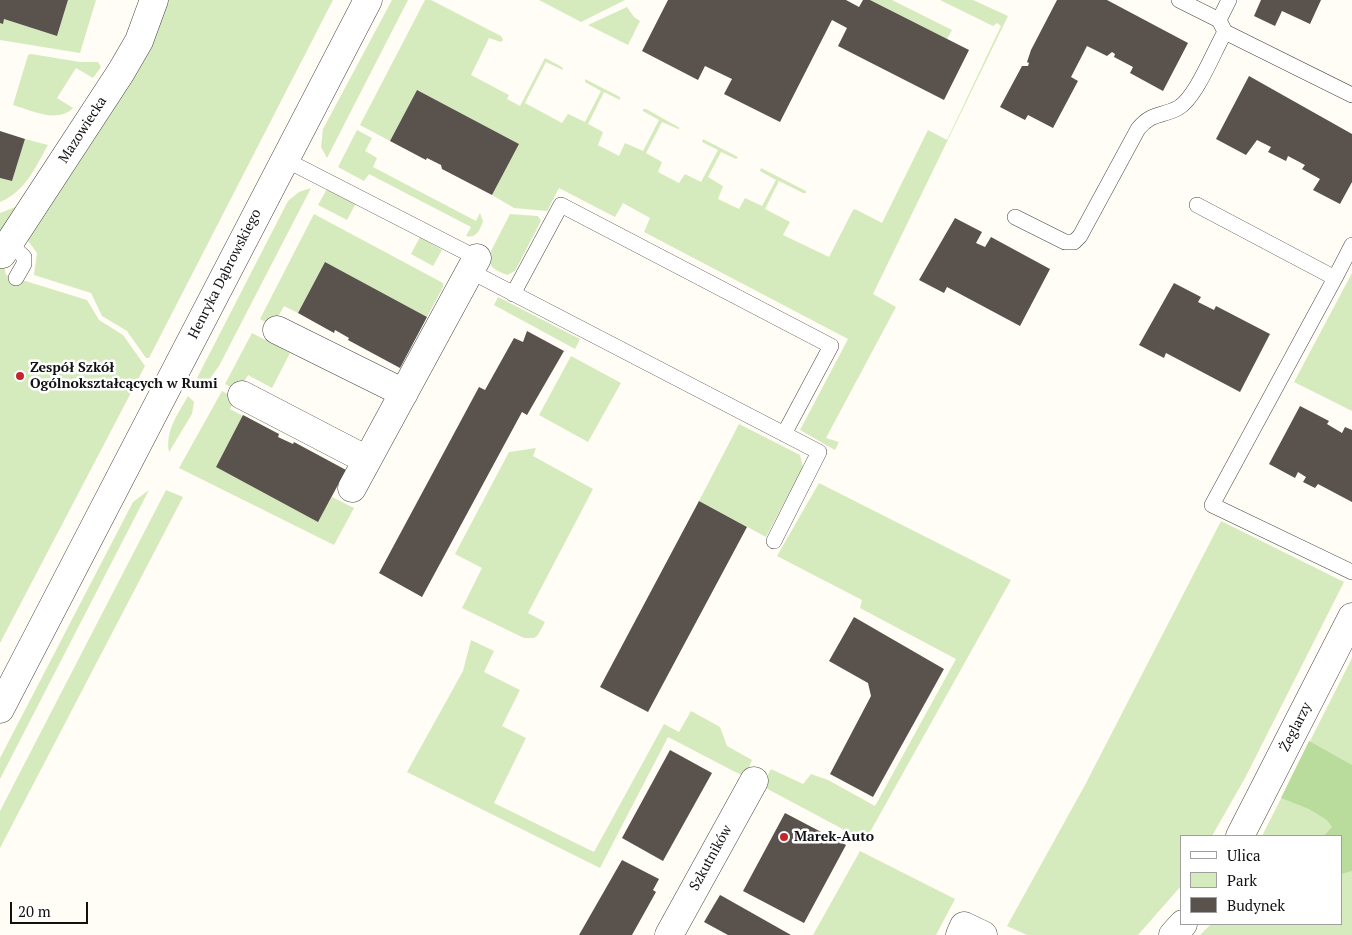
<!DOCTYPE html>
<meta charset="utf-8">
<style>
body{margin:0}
#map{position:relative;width:1352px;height:935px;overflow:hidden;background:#fffdf5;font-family:"PT Serif",serif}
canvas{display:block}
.legend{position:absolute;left:1180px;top:835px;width:162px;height:90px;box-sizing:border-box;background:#fff;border:1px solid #a0a0a0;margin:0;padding:6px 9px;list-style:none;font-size:15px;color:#111}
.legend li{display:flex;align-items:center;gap:10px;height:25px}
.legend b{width:25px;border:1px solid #a0a0a0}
.scale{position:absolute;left:10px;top:902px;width:78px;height:22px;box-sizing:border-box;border:2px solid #111;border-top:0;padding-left:6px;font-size:15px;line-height:18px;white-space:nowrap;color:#111;-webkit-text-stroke:4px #fff;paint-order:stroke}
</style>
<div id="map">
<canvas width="1352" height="935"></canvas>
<ul class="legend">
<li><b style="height:6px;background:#fff"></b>Ulica</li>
<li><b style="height:14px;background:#d5ebbd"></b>Park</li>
<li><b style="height:14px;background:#5a524d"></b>Budynek</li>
</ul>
<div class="scale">20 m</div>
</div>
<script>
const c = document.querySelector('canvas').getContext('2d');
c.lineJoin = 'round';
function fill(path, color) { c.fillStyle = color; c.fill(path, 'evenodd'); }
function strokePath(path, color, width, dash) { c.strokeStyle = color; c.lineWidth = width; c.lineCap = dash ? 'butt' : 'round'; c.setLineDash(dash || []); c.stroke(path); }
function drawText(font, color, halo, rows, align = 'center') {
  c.font = font + ' "PT Serif",serif'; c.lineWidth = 5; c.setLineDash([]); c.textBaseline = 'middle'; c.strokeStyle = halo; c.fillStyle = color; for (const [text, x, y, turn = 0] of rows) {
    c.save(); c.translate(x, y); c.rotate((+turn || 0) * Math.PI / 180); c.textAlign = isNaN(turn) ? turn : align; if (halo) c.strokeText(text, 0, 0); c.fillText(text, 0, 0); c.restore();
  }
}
const green = new Path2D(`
 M68,0H96L80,53L0,40V23L4,19L57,36Z
 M163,0H333L149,358H146L127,331L102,316L91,293L34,275L37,253L26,238Z
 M392,0H408L327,158L321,147L323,129Z
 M425,0H431L501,36L503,40L501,42L489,38L471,75L509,95L507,99L520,106L545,58L562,67L563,70L546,62L525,103L562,123L568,114L585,122L601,91L585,82V79L620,97V100L604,92L588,124L603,132L598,145L619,156L625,143L643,151L659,120L643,111V109H646L680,128L678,129L662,122L646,153L662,162L658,172L679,183L685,174L701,182L718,150L702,142L703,139L738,157L736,159L721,152L708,177L723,186L718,199L739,209L745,198L762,206L776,180L760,171L761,168L806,191V193H803L779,181L765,209L790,222L783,235L829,257L853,210L855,209L882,223L928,130L947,140L1001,26L997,23L993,26L940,0H973L1008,16L873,294L896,307L826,438L839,442L835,450L800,430L848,339L644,232L650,218L623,203L615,217L559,188L547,211L514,208L492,195L519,144L417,90L390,141L360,125Z
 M539,0H625L581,22Z
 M870,0H892L952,30L947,39Z
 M627,7L634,17L640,21L628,45L588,25Z
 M31,54L80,62H98L101,67L93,78L76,68L57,98L73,108C57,124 31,110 13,105L28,55Z
 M357,130L372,138L365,151L377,158L373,167L476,221L480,213L483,221C480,229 477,239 466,236L471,227L369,174L364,181L338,167Z
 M25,139L48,145C35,168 25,192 0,202V178L12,181Z
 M311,188L219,366L209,380L204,381L197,378L288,201L299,192Z
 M327,189L356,203L347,220L318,205Z
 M23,204L4,228L0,230V213Z
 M314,214L443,283V287L427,317L325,262L298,313L284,306L273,326L260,319Z
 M510,214L538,216L541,221L515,271L507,275C496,270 488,268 489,255Z
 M420,237L442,250L433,266L411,254Z
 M0,264L4,266L6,275L87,300L99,320L123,335L145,366L0,643Z
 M1352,273V411L1294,382Z
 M498,297L580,339L575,349L494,305Z
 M252,333L290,353L272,388L248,375L239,391L225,384Z
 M571,356L621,383L588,442L539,415Z
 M222,391L236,398L230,409L243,416L216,467L318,521L332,497L354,508L334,545L179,468Z
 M188,396L194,402L192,414L169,452C165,431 178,414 188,396Z
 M739,424L800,455L803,467L766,537L699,501Z
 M536,448L533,456L593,489L528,613L545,622L538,635L534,638H524L462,608L482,568L455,554L509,452Z
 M819,483L1011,580L865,841L762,786L771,769L803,784L811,774L828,780L875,806L956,659L860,608L862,600L777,556Z
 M149,490L0,779V758L133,502Z
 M166,490L183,497L0,848V811Z
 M1221,521L1344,582L1245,778L1212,836H1181V886L1138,935H1027L1007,926L1085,785Z
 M471,640L494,651L484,672L520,690L502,726L526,738L494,803L594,852L664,724L679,732L691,711L720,727L727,746L752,760L745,777L668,737L600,868L407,772L463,671Z
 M1352,658V935H1200L1211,924H1341V836H1262Z
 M860,851L955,899L936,935H813Z`);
const forest = new Path2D(`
 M1309,741L1352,765V871L1341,874V836H1324L1332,827L1327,820L1309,809L1281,798Z`);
const building = new Path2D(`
 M0,0H68L57,36L4,19L3,24L0,23Z
 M668,0H846L859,7L863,0H870L969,50L944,100L838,46L847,28L832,20L780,122L724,94L732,79L705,66L698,80L642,51Z
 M1057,0H1107L1188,43L1163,91L1130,73L1133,67L1114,57L1115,54L1112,52L1107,56L1087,46L1071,77L1078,81L1053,128L1028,115L1025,120L1000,107L1022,66H1028L1029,63L1027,62L1031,50Z
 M1261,0H1321L1310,24L1282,11L1275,26L1254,16Z
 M1249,76L1352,134V182L1340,204L1313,190L1320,179L1302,169L1305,165L1288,156L1286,161L1268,152L1271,147L1257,140L1246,155L1216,139Z
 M417,90L519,144L492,195L442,169L441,165L427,158L426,160L390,141Z
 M0,131L25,139L12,181L0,178Z
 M955,218L982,232L976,243L985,247L991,237L1050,269L1020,326L947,287L944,293L919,280Z
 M325,262L427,317L400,368L348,340L349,338L335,330L334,333L298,313Z
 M1174,283L1201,297L1198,302L1214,310L1216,306L1270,334L1240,392L1166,353L1164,358L1139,345Z
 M527,331L564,351L527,415L522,412L422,597L379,573L479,387L485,390L514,338L523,342Z
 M1300,406L1329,421L1327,424L1342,433L1345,427L1352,430V502L1318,484L1315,488L1303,482L1306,477L1298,472L1295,478L1269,464Z
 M243,415L279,434L278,437L293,444L294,442L346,470L318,522L216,467Z
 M699,501L747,527L648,712L600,687Z
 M854,617L944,669L873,797L830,774L871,696L868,683L829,661Z
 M670,750L712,773L663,861L622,838Z
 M785,813L846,845L804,923L743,891Z
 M622,860L659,879L653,890L656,892L632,935H579Z
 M720,895L722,896L791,935H728L704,922Z`);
const service = new Path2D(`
 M1179,0L1219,20L1229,0
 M1225,32L1352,95
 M284,159L477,258
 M1197,205L1335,278L1212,505L1352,572
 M1015,217L1065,242H1074L1080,236L1138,129C1152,112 1161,117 1178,108C1196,98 1214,51 1225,32L1219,20
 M9,243L24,257V264L16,278
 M470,271L819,452L774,541
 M1335,278L1352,245
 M513,294L561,205L831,346L784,434`);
const minor = new Path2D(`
 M0,253L2,254L121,72L139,41L154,0
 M277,330L404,393
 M242,395L367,460
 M352,488L477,258
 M1240,836L1352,617
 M669,935L754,781
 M960,935L964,926L983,935
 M1173,935L1183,924`);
const tertiary = new Path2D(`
 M0,709L368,0`);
const markers = [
 [20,376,5,"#c4262e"],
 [784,837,5,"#c4262e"]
];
const streetNames = [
 ["Mazowiecka",83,130,-57],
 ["Henryka Dąbrowskiego",225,274,-63],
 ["Żeglarzy",1296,727,-63],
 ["Szkutników",711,858,-61]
];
const poiNames = [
 ["Zespół Szkół",30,368],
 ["Ogólnokształcących w Rumi",30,384],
 ["Marek-Auto",794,837]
];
fill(green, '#d5ebbd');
fill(forest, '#b9dc9c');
fill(building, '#5a524d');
strokePath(service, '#444', 16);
strokePath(minor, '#444', 29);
strokePath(tertiary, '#444', 29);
strokePath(service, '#fff', 15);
strokePath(minor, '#fff', 28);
strokePath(tertiary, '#fff', 28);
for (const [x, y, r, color] of markers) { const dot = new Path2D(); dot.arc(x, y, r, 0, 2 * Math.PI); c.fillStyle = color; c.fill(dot); strokePath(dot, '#fff', 2); }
drawText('14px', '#111', '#fff', streetNames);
drawText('bold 14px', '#111', '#fff', poiNames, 'left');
</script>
